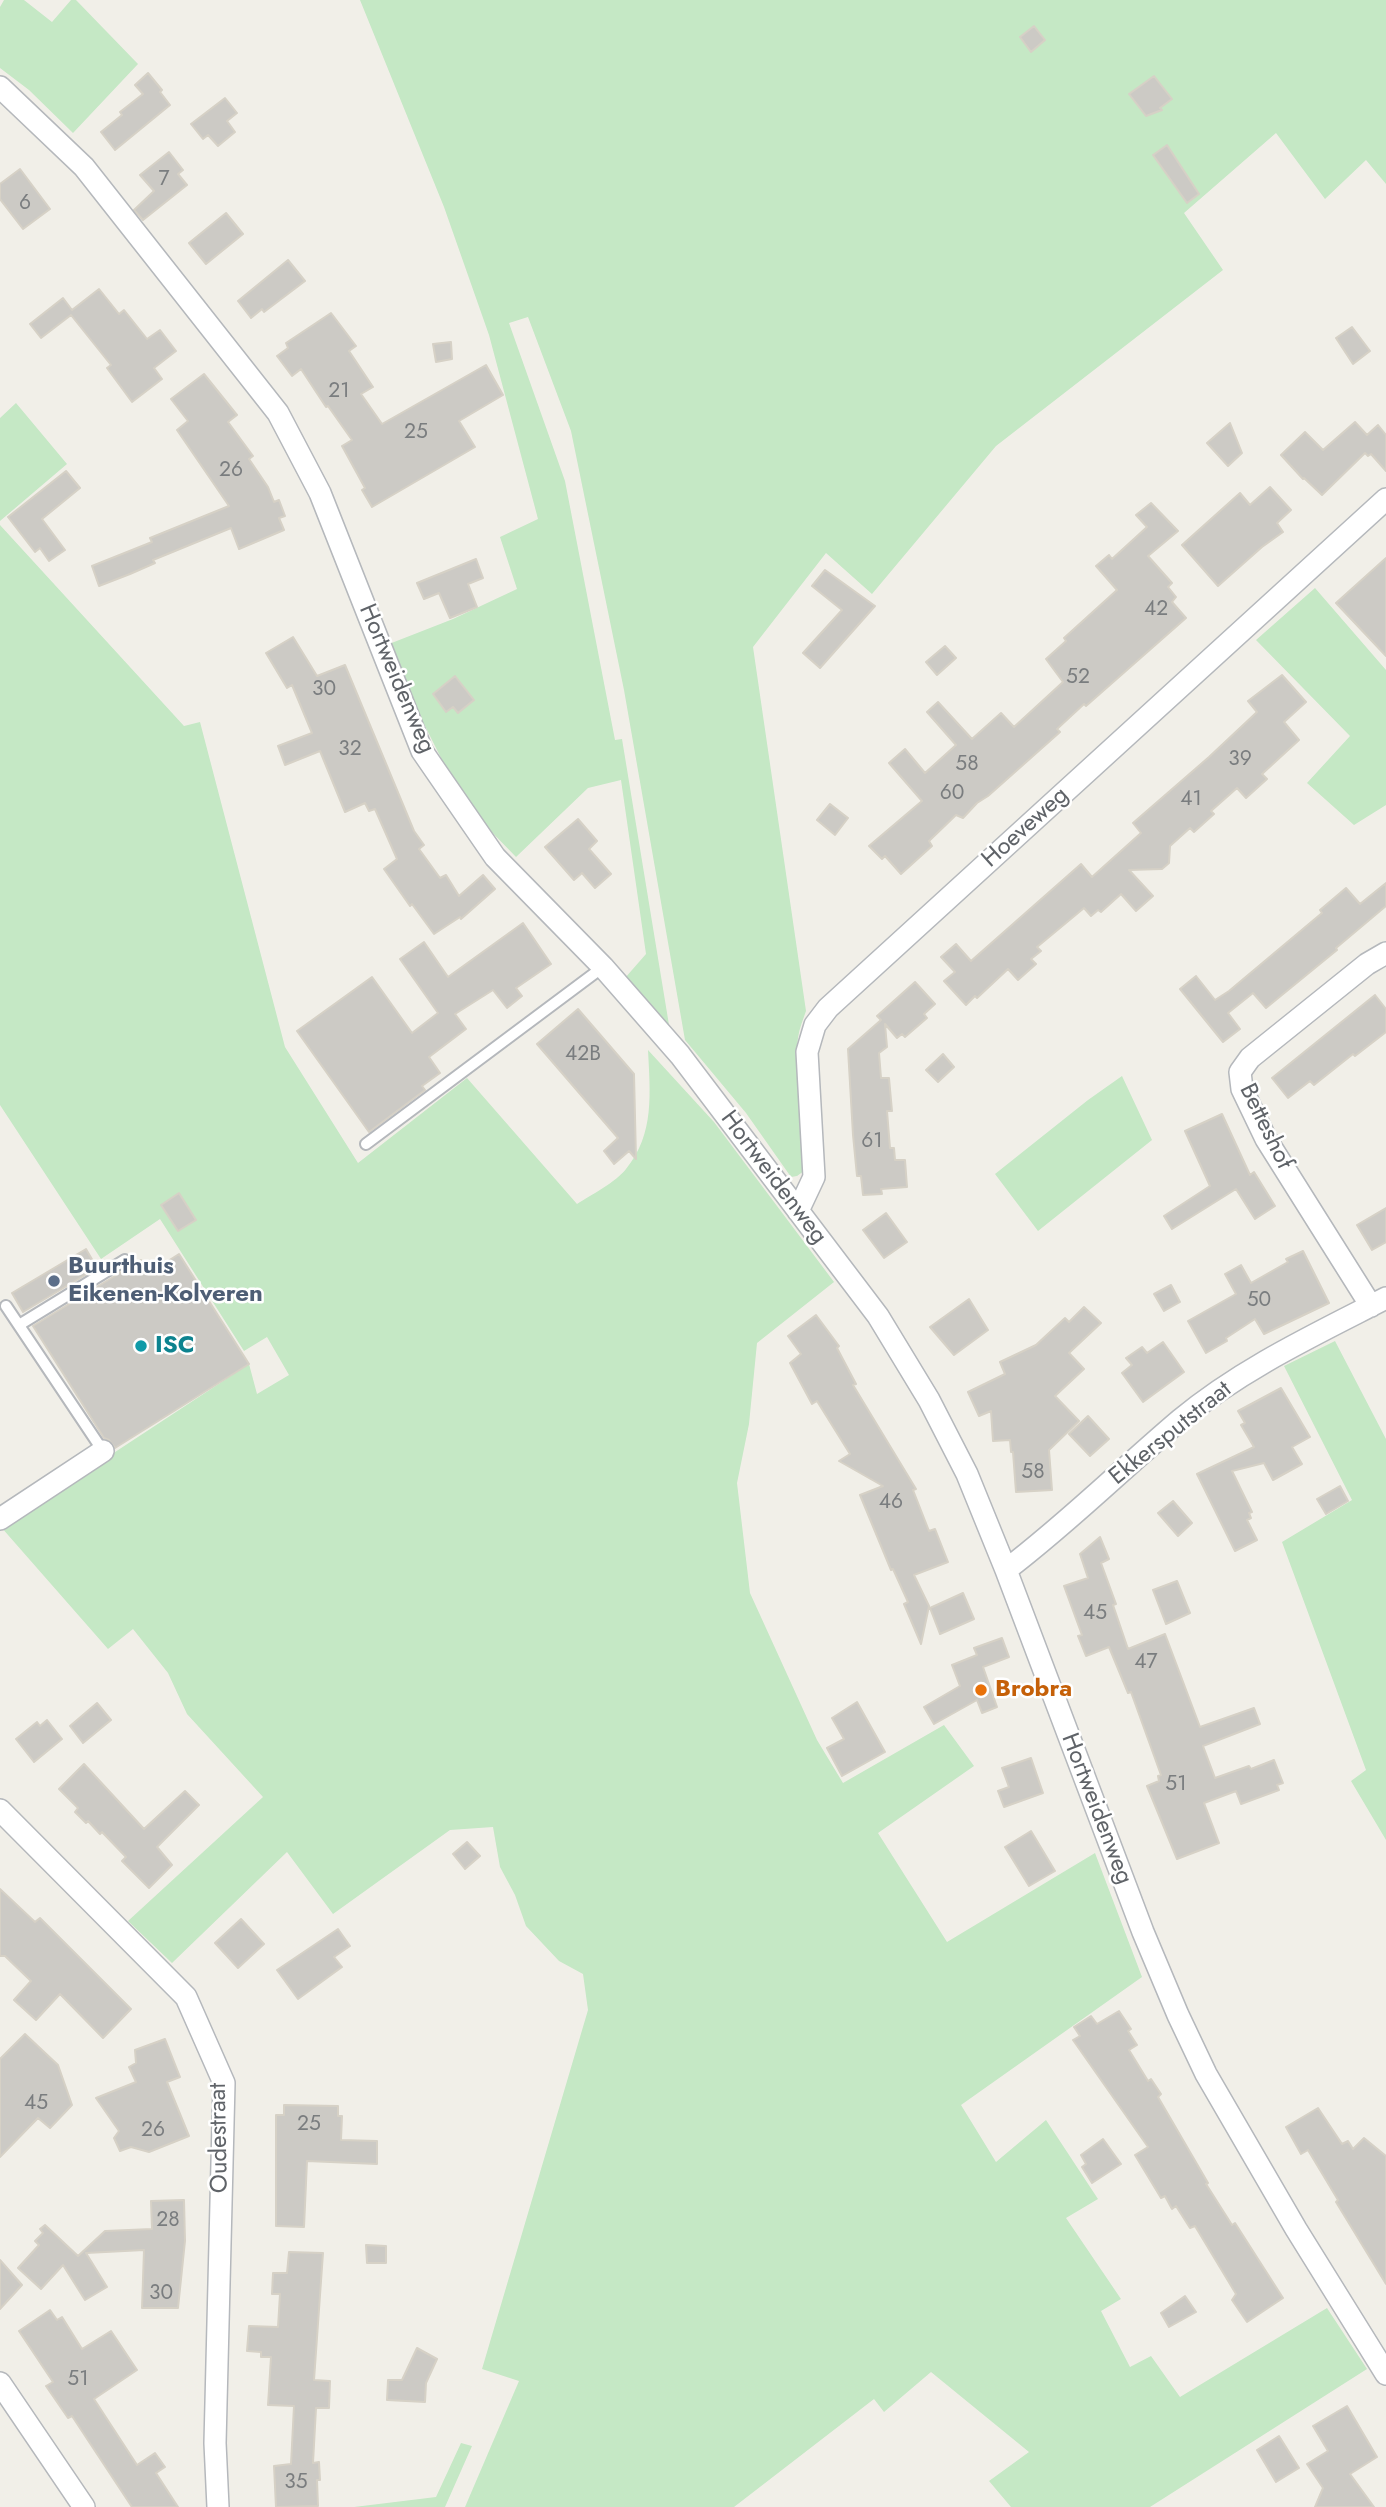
<!DOCTYPE html>
<style>
body{margin:0}
canvas{display:block;background:#f1efe8}
</style>
<canvas width="1386" height="2507"></canvas>
<script>
const c = document.querySelector('canvas').getContext('2d');
c.lineJoin = 'round';
function fill(path, color) { c.fillStyle = color; c.fill(path, 'evenodd'); }
function strokePath(path, color, width, dash) { c.strokeStyle = color; c.lineWidth = width; c.lineCap = dash ? 'butt' : 'round'; c.setLineDash(dash || []); c.stroke(path); }
function drawText(font, color, halo, rows, align = 'center') {
  c.font = font + ' Jost,sans-serif'; c.lineWidth = 5; c.setLineDash([]); c.textBaseline = 'middle'; c.strokeStyle = halo; c.fillStyle = color; for (const [text, x, y, turn = 0] of rows) {
    c.save(); c.translate(x, y); c.rotate((+turn || 0) * Math.PI / 180); c.textAlign = isNaN(turn) ? turn : align; if (halo) c.strokeText(text, 0, 0); c.fillText(text, 0, 0); c.restore();
  }
}
const green = new Path2D(`
 M4,0H24L52,22L71,0H76L138,64L73,133L29,90L0,68V7Z
 M360,0H1386V184L1366,160L1325,199L1276,133L1184,213L1223,270L996,446L872,594L826,553L753,647L806,1011C803,1020 799,1029 798,1038C791,1082 810,1126 804,1171L797,1176L791,1177L746,1113L685,1040L624,690L571,431L528,317L509,323L565,481L615,740L622,739L669,1025L625,978L646,954L621,780L588,788L516,857L482,822L456,788L403,682L389,644L453,619L517,589L500,537L538,519L489,335L444,207Z
 M16,403L67,464L0,521V418Z
 M0,525L184,726L200,722L285,1047L358,1163L467,1078L577,1204C591,1195 616,1182 626,1169C655,1134 650,1092 648,1050L714,1122L834,1282L757,1343L749,1424L737,1483L750,1593L817,1740L843,1783L944,1725L974,1766L878,1833L947,1942L1095,1853L1142,1977L961,2105L996,2162L1046,2120L1098,2199L1066,2218L1121,2299L1101,2311L1130,2367L1151,2356L1180,2397L1327,2308L1367,2369L1150,2507H1011L989,2481L1029,2452L931,2372L884,2412L874,2399L734,2507H465L519,2381L482,2369L588,2010L583,1974L559,1961L526,1926L515,1895L500,1867L493,1827L450,1830L333,1914L287,1852L172,1963L128,1921L263,1797L187,1714L168,1673L133,1629L108,1649L1,1527L249,1364L257,1394L289,1375L267,1337L244,1351L160,1219L101,1259L0,1105Z
 M1315,588L1386,670V805L1354,825L1307,783L1350,736L1256,640Z
 M1122,1076L1152,1140L1038,1231L995,1174L1088,1100Z
 M1335,1341L1386,1439V1840L1351,1781L1366,1770L1282,1542L1352,1500L1284,1366Z
 M461,2443L472,2446L445,2507H354L436,2497Z`);
const building = new Path2D(`
 M1034,26L1045,40L1031,52L1020,37Z
 M148,73L162,90L160,92L170,105L115,150L101,132L122,115L120,112L143,94L135,85Z
 M1154,76L1172,99L1160,108L1162,110L1146,116L1129,94Z
 M225,98L237,113L227,121L235,132L218,146L208,135L203,139L191,124Z
 M1167,145L1199,194L1187,203L1153,155Z
 M169,152L183,170L178,174L187,185L143,220L134,210L154,191L140,175Z
 M20,169L50,209L23,229L0,199V184Z
 M226,213L243,234L206,264L189,243Z
 M288,260L305,281L264,312L262,309L251,318L238,301Z
 M99,289L119,314L124,310L147,339L160,330L176,351L154,368L162,379L132,402L107,368L111,365L71,315L41,338L30,324L63,298L72,310Z
 M331,313L356,346L349,351L373,387L361,394L382,424L486,365L503,395L459,421L475,447L372,507L362,490L365,488L342,446L352,440L328,406L326,407L301,369L292,376L277,356L288,348L286,343Z
 M1352,327L1370,351L1353,364L1336,338Z
 M451,342L452,359L436,362L433,344Z
 M204,374L237,415L228,422L253,456L249,459L268,487L274,502L279,500L285,516L279,518L284,530L239,549L231,528L153,560L155,563L130,574L99,586L92,566L152,542L150,538L229,506L177,430L188,421L171,399Z
 M1355,422L1367,435L1378,425L1386,435V471L1371,454L1368,456L1365,453L1322,495L1304,478L1303,479L1281,455L1305,432L1323,450Z
 M1230,423L1242,453L1228,466L1207,443Z
 M66,471L80,488L42,519L65,550L49,561L40,548L35,552L8,517Z
 M1270,487L1291,510L1277,523L1283,532L1262,547L1218,586L1182,545L1240,493L1250,505Z
 M1151,503L1178,531L1148,556L1172,583L1168,587L1176,597L1172,602L1186,618L1086,706L1084,704L1057,729L1060,732L988,796L977,803L963,818L956,815L929,841L932,846L901,874L885,856L882,859L869,846L922,801L889,763L905,749L925,773L956,745L927,712L938,702L972,739L1001,713L1014,727L1063,682L1046,659L1066,641L1064,638L1117,590L1096,566L1109,555L1112,559L1147,527L1136,515Z
 M1386,558V656L1336,603Z
 M476,559L483,578L468,584L477,607L450,618L439,593L424,599L417,583Z
 M825,570L875,606L820,668L803,653L842,610L812,586Z
 M293,637L317,676L345,665L414,831L424,845L419,849L440,878L446,875L459,896L483,875L495,889L461,919L460,917L434,934L412,904L410,906L384,869L397,859L375,809L369,811L365,803L345,812L320,751L285,765L278,746L312,733L292,685L287,688L266,653Z
 M945,646L956,658L937,675L926,662Z
 M1282,675L1306,702L1284,722L1299,740L1262,774L1267,779L1246,798L1237,788L1211,811L1214,814L1194,832L1190,828L1170,846L1169,863L1162,869L1129,870L1153,896L1136,911L1121,894L1101,912L1098,910L1091,916L1084,908L1037,947L1041,951L1031,959L1036,964L1018,980L1008,969L977,998L975,996L966,1005L944,981L955,972L941,957L956,944L971,961L1081,864L1092,877L1141,833L1133,823L1209,757L1257,712L1248,701Z
 M455,676L474,700L458,713L453,707L446,712L433,694Z
 M830,804L848,818L835,835L817,820Z
 M578,819L597,841L589,849L611,874L595,888L582,873L574,880L545,847Z
 M1386,883V906L1336,948L1337,950L1266,1008L1253,993L1228,1013L1240,1029L1223,1042L1180,989L1196,976L1215,1000L1229,991L1322,913L1320,910L1346,888L1360,904Z
 M523,923L551,964L516,988L522,996L507,1008L493,990L455,1014L466,1029L429,1057L440,1073L422,1086L425,1090L369,1132L297,1031L372,977L412,1033L438,1013L400,959L424,942L448,977Z
 M915,982L935,1004L924,1014L927,1018L905,1037L902,1034L897,1038L885,1024L887,1047L879,1053L881,1078H889L892,1111H887L890,1148H894L895,1160H905L907,1187L881,1189L882,1194L863,1195L861,1176H857L853,1135L848,1049L881,1020L877,1016Z
 M1375,995L1386,1009V1032L1355,1056L1353,1054L1314,1085L1310,1081L1288,1098L1272,1078Z
 M578,1009L634,1074L636,1159L629,1151L614,1164L604,1151L618,1138L537,1044Z
 M943,1054L954,1067L938,1082L926,1070Z
 M1222,1114L1250,1175L1254,1172L1275,1206L1255,1219L1236,1189L1172,1229L1164,1216L1210,1186L1185,1131Z
 M179,1193L196,1220L178,1231L161,1205Z
 M1386,1208V1242L1372,1250L1357,1225Z
 M886,1213L907,1242L884,1258L863,1230Z
 M86,1249L97,1268L23,1312L12,1293Z
 M1303,1251L1329,1303L1264,1334L1255,1319L1226,1338L1227,1341L1206,1353L1188,1321L1236,1294L1225,1274L1241,1265L1251,1283L1288,1262L1286,1259Z
 M179,1254L249,1364L115,1448L109,1440L104,1438L33,1326L141,1260L149,1273Z
 M1171,1285L1180,1302L1164,1311L1154,1294Z
 M969,1299L988,1330L954,1355L930,1327Z
 M1084,1307L1101,1323L1069,1353L1084,1369L1055,1396L1079,1421L1049,1450L1052,1490L1016,1492L1013,1452H1011L1010,1440L993,1441L991,1411L979,1416L968,1392L1005,1374L1000,1362L1036,1345L1065,1318L1069,1322Z
 M816,1315L839,1346L837,1348L856,1384L853,1385L916,1489L913,1490L929,1531L935,1529L948,1562L914,1575L929,1606L921,1644L904,1604L908,1602L893,1569L891,1570L860,1495L883,1486L839,1461L850,1454L817,1401L812,1404L790,1363L801,1354L788,1336Z
 M1163,1342L1184,1372L1143,1402L1122,1373L1132,1365L1126,1358L1142,1347L1147,1353Z
 M1281,1388L1310,1437L1292,1447L1302,1464L1273,1480L1264,1463L1232,1471L1252,1512L1249,1513L1251,1518L1247,1520L1257,1540L1235,1551L1197,1474L1254,1447L1241,1425L1245,1423L1238,1411Z
 M1088,1416L1109,1439L1090,1456L1069,1434Z
 M1340,1486L1348,1501L1326,1514L1317,1499Z
 M1173,1501L1192,1523L1178,1536L1158,1513Z
 M1100,1537L1109,1559L1101,1563L1116,1604L1113,1605L1128,1649L1165,1634L1200,1727L1254,1708L1260,1724L1203,1746L1215,1778L1249,1766L1251,1769L1274,1760L1283,1783L1277,1785L1279,1790L1241,1804L1236,1791L1204,1803L1219,1843L1177,1859L1147,1786L1159,1781L1158,1776L1161,1775L1131,1692L1128,1693L1109,1647L1086,1656L1078,1636L1082,1635L1064,1586L1088,1578L1080,1554Z
 M1177,1581L1190,1613L1166,1624L1153,1590Z
 M963,1593L974,1619L940,1634L930,1608Z
 M1002,1638L1009,1657L983,1667L997,1707L982,1713L977,1700L934,1724L924,1707L960,1686L952,1665L977,1655L974,1648Z
 M857,1702L885,1752L842,1776L827,1748L844,1739L832,1718Z
 M97,1703L111,1720L83,1743L70,1726Z
 M47,1720L62,1739L34,1762L16,1739L37,1722L40,1726Z
 M1031,1758L1043,1793L1004,1807L998,1791L1009,1787L1002,1768Z
 M84,1764L144,1829L185,1791L199,1805L157,1847L172,1865L149,1888L122,1861L126,1857L102,1832L100,1834L88,1821L86,1823L75,1812L78,1808L59,1789Z
 M1031,1831L1055,1871L1029,1886L1005,1847Z
 M467,1842L480,1856L465,1869L453,1854Z
 M0,1889L35,1922L40,1918L131,2009L103,2038L60,1994L36,2020L14,2000L31,1981L5,1956H0Z
 M241,1919L264,1944L238,1968L215,1943Z
 M338,1929L350,1946L334,1957L342,1967L298,1999L277,1970Z
 M1119,2011L1131,2029L1128,2031L1137,2045L1129,2050L1148,2081L1151,2079L1161,2094L1158,2097L1208,2183L1206,2184L1232,2225L1235,2223L1283,2298L1247,2322L1232,2300L1236,2294L1195,2226L1190,2228L1176,2206L1172,2209L1165,2196L1161,2198L1135,2155L1148,2147L1073,2040L1080,2036L1074,2027L1091,2016L1097,2024Z
 M25,2034L58,2065L72,2105L50,2128L38,2118L0,2157V2059Z
 M165,2039L180,2077L167,2082L189,2136L149,2152L131,2147L120,2151L114,2138L119,2131L96,2098L136,2082L129,2067L136,2063L135,2050Z
 M284,2105L338,2106V2116H342L341,2140L377,2141V2164L307,2161L304,2227L276,2226V2115H284Z
 M1318,2108L1342,2144L1348,2141L1353,2149L1364,2138L1386,2156V2284L1336,2202L1338,2200L1308,2150L1301,2154L1286,2127Z
 M1103,2139L1121,2164L1092,2183L1082,2167L1086,2164L1081,2155Z
 M184,2200L185,2241L178,2308H142L144,2250L86,2253L107,2287L85,2300L63,2265L41,2289L18,2268L39,2245L35,2241L43,2233L40,2229L45,2225L78,2256L105,2231L152,2229L151,2201Z
 M366,2245L386,2246V2263H367Z
 M289,2252L323,2253L314,2380L330,2381L329,2408H316L313,2463L319,2462L320,2480H317L318,2506L276,2507L274,2466L291,2464L294,2406L268,2405L271,2357H261V2352L247,2351L249,2326L278,2327L280,2294H272L273,2273H287Z
 M0,2260L22,2285L0,2309Z
 M1185,2296L1196,2312L1169,2327L1161,2313Z
 M50,2310L57,2320L62,2317L82,2349L111,2331L137,2370L94,2399L137,2465L155,2453L165,2467L156,2473L178,2507H132L72,2416L68,2418L46,2386L53,2382L19,2331Z
 M417,2348L437,2359L426,2383L425,2402L387,2400L388,2380H402Z
 M1347,2406L1377,2457L1350,2474L1374,2507H1315L1323,2488L1307,2464L1328,2451L1313,2426Z
 M1279,2436L1299,2468L1276,2482L1257,2450Z`);
const service = new Path2D(`
 M366,1144L603,967
 M6,1306L103,1451
 M19,1325L125,1260`);
const minor = new Path2D(`
 M0,87L84,167L278,413L320,493L422,751L495,857L603,967L680,1055L878,1316L929,1400L967,1474L1006,1570L1143,1932L1178,2015L1206,2074L1296,2229L1386,2374
 M798,1211L814,1177L807,1052L815,1025L828,1008L1386,499
 M1371,1306L1266,1139L1242,1089L1240,1072L1250,1058L1367,964L1386,953
 M0,1519L103,1451
 M1006,1570C1068,1523 1121,1470 1180,1420C1241,1369 1316,1334 1386,1298
 M0,1810L186,1997L224,2083L215,2443L218,2507
 M0,2383L84,2507`);
const markers = [
 [54,1281,7,"#5c6f8a"],
 [141,1346,7,"#0f9aa8"],
 [981,1690,7,"#e8710a"]
];
const numberNames = [
 ["7",164,180],
 ["6",25,204],
 ["21",339,392],
 ["25",416,433],
 ["26",231,471],
 ["42",1156,610],
 ["52",1078,678],
 ["30",324,690],
 ["32",350,750],
 ["39",1240,760],
 ["58",967,765],
 ["60",952,794],
 ["41",1191,800],
 ["42B",583,1055],
 ["61",872,1142],
 ["50",1259,1301],
 ["58",1033,1473],
 ["46",891,1503],
 ["45",1095,1614],
 ["47",1146,1663],
 ["51",1176,1785],
 ["45",36,2104],
 ["25",309,2125],
 ["26",153,2131],
 ["28",168,2221],
 ["30",161,2294],
 ["51",78,2380],
 ["35",296,2483]
];
const streetNames = [
 ["Hortweidenweg",396,679,67],
 ["Hoeveweg",1026,828,-42],
 ["Betteshof",1265,1127,64],
 ["Hortweidenweg",773,1178,53],
 ["Ekkersputstraat",1171,1434,-39],
 ["Hortweidenweg",1096,1809,69],
 ["Oudestraat",220,2138,-91]
];
const serviceNames = [
 ["Buurthuis",68,1267],
 ["Eikenen-Kolveren",68,1295]
];
const cultureNames = [
 ["ISC",155,1346]
];
const foodNames = [
 ["Brobra",995,1690]
];
fill(green, '#c5e8c5');
fill(building, '#cccac5');
strokePath(building, '#d6d1c6', 2);
strokePath(service, '#b5b8bc', 14);
strokePath(minor, '#b5b8bc', 24);
strokePath(service, '#fff', 10);
strokePath(minor, '#fff', 21);
for (const [x, y, r, color] of markers) { const dot = new Path2D(); dot.arc(x, y, r, 0, 2 * Math.PI); c.fillStyle = color; c.fill(dot); strokePath(dot, '#fff', 2.5); }
drawText('21px', '#7a7d7f', null, numberNames);
drawText('24px', '#5f6368', '#fff', streetNames);
drawText('bold 24px', '#4e5e75', '#fff', serviceNames, 'left');
drawText('bold 24px', '#0d838f', '#fff', cultureNames, 'left');
drawText('bold 24px', '#c56008', '#fff', foodNames, 'left');
</script>
